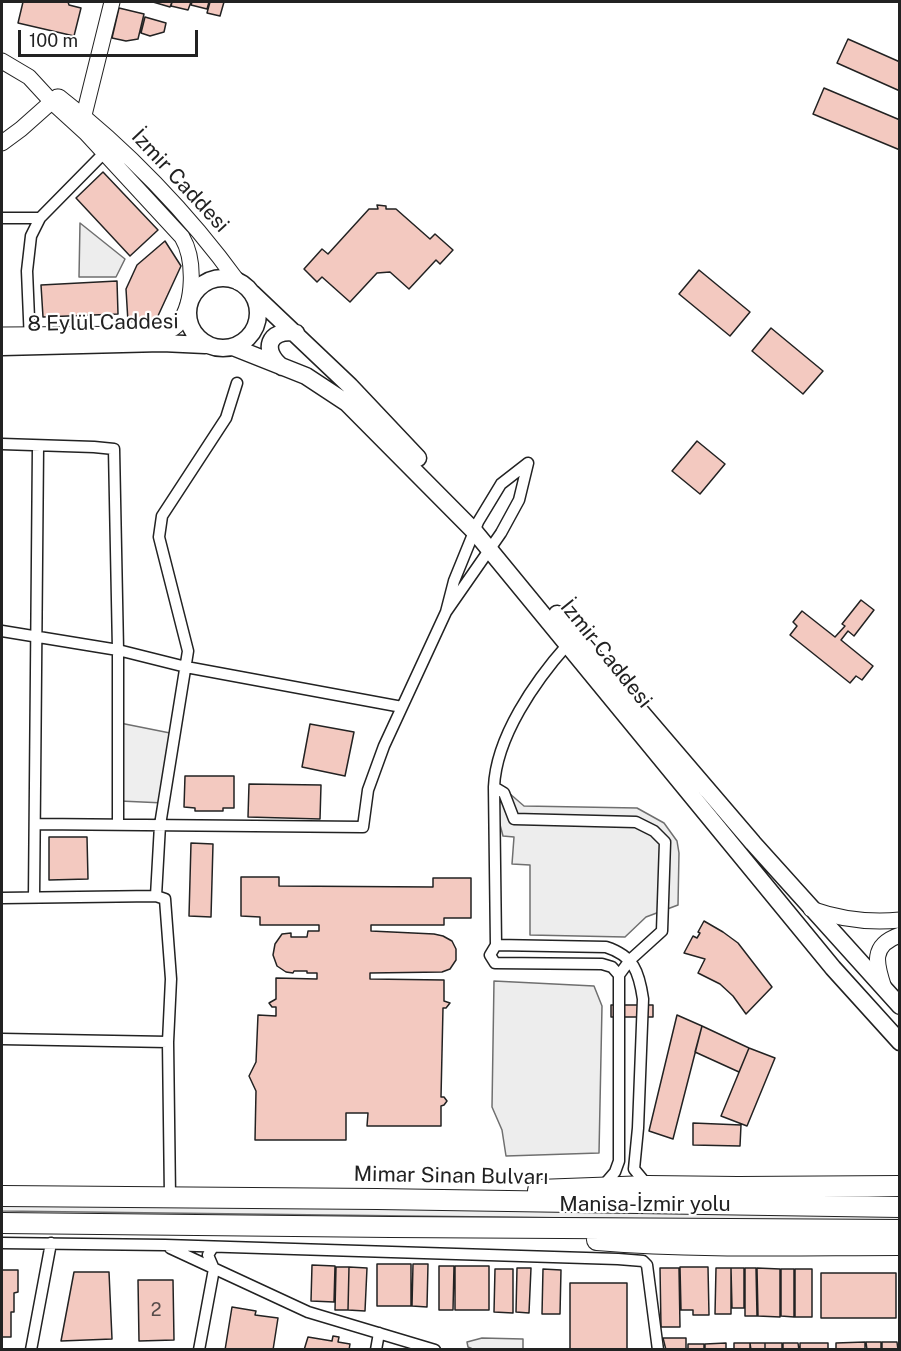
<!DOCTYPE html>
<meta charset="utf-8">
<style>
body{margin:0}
#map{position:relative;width:901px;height:1351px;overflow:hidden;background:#fff;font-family:"Public Sans",sans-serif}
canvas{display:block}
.frame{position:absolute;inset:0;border:3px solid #222;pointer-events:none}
.scale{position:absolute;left:18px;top:30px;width:180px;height:27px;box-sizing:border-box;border:3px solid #222;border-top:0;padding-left:8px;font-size:18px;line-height:21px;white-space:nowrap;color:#222;-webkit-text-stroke:4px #fff;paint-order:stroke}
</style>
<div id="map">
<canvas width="901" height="1351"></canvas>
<div class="frame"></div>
<div class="scale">100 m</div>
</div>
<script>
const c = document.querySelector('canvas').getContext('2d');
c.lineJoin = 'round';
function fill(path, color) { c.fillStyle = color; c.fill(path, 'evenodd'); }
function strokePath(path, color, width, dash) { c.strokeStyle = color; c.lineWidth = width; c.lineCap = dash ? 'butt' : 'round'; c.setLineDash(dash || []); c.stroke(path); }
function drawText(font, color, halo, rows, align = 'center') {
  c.font = font + ' "Public Sans",sans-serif'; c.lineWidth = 4.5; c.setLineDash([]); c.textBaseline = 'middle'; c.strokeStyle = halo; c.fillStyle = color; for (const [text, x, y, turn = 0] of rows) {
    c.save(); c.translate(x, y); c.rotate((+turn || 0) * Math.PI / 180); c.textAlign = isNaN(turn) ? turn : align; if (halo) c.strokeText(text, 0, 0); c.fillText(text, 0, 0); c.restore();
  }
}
const green = new Path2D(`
 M120,723L170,733L164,803L120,801Z
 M2,1204L899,1214L900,1222L2,1211Z
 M482,1338L523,1339V1349L475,1350L468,1347L467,1342Z`);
const parking = new Path2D(`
 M80,223L125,259L116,277H79Z
 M509,793L524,806L637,808L664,823L677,841L679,853L678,905L646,917L625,937L530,935V865L512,864L514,837L503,836L498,817L500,797Z
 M494,981L594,986L602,1006L599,1153L506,1156L502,1130L492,1107Z`);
const building = new Path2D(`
 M23,2H68L69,5L81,8L74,36L18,23Z
 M153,2H172L170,7Z
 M172,2H191L188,10L171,6Z
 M192,2H209L207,9L191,5Z
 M210,2H224L220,16L207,13Z
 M119,8L144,14L138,39L126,41L112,38Z
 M145,17L166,23L164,32L150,36L141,33Z
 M848,39L900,62V91L837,63Z
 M824,88L900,120V150L813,114Z
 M103,172L158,230L130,256L76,198Z
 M377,205L386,206V209H396L430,239L435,234L453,250L440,264L436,260L409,289L390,272L377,273L350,302L322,277L317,282L304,269L322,249L328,254L369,209H378Z
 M165,241L181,266L157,318L128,322L126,289L137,265Z
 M699,270L750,312L730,336L679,294Z
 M117,281L118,314L43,317L41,285Z
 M771,328L823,371L803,394L752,351Z
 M697,441L725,464L700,494L672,471Z
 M861,600L874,610L854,636L848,631L841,640L873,666L862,680L856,676L850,683L790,635L797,626L793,622L802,611L835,637L845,626L842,624Z
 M310,724L354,732L345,776L302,767Z
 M185,776H234V808H223V811H195V808L184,807Z
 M249,784L321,785L320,819L248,817Z
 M49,837H87L88,879L49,880Z
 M191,843L213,844L211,917L189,916Z
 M241,877H279V886L433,887V878H471V918H444V925H371V931L434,934L443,936L452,941L456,949V960L450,969L442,972L370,973V979L444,980V1001L450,1003L446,1008H443L441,1097H444L447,1101L444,1105L441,1106V1126H367L368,1113H346V1140H255L256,1091L249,1076L256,1062L258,1015L276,1016V1007H272L269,1003L276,999V978L317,979V973H307V971H294L293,973L286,972L277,966L273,955L275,944L282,934L291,933V937H307L308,931H319V925H260V917L241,916Z
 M704,921L723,932L738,943L772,987L746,1014L733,996L720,984L698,973L705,959L684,953L693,936L697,938L700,933L698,932Z
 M611,1005H653V1017H611Z
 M677,1015L702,1026L673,1139L649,1131Z
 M702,1026L749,1048L739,1072L695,1052Z
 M749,1048L775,1058L747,1126L721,1116Z
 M693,1123L741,1125L740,1146L693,1145Z
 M377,1264H411V1306H377Z
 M413,1264H428L427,1307L412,1306Z
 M312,1265L335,1266L334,1302L311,1301Z
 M439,1266H454L453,1310H439Z
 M455,1266H489V1310H455Z
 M336,1267H349L348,1310H335Z
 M349,1267L367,1268L365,1311L348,1310Z
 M680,1267H708L709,1315H693V1310H681Z
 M517,1268H531L529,1313L516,1312Z
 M660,1268H679L680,1327H661Z
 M716,1268H731V1314H715Z
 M731,1268H744V1308H732Z
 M745,1268H756L757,1316H745Z
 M757,1268L780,1269V1317L758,1316Z
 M495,1269H513V1313L494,1312Z
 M543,1269L561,1270L560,1314H542Z
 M781,1269H794V1317L781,1316Z
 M795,1269H812V1317H795Z
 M2,1270H18V1292L14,1293V1312H11V1337H2Z
 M74,1272H109L112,1339L61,1341Z
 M821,1273H896V1318H821Z
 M138,1280H173L174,1340L139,1341Z
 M570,1283H627V1350H570Z
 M232,1307L256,1311L255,1315L278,1318L273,1350H225Z
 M333,1336L339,1337L338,1342L350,1344L349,1350H304L308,1337L332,1341Z
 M663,1338H686V1350H666Z
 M865,1342V1350H836V1343Z
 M866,1342H881V1350H867Z
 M882,1342H897L898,1350H882Z
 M726,1343V1350H705V1344Z
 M734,1343H750V1350H734Z
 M750,1343H765V1350H751Z
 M765,1343H782V1350H765Z
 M783,1343H798L799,1350H783Z
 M800,1343H828V1350H800Z
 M688,1344H704V1350H688Z`);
const street = new Path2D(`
 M2,218H40
 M30,342L27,271L31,236L40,218L105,152
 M2,444L94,447L114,449L118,650L186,667L402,707
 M2,631L118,650V824
 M494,787C496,737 535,681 568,644
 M35,824L363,827L368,790L384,746L446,612L454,581L478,522L501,484L528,463L519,500L501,533L446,612
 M34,897L38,447
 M2,898L156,896
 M496,945L606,947C634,956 639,972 643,999L638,1128L634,1169L648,1186
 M2,1039L168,1042
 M603,1186L615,1172L619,1161V975L612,967L602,964L495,963L490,955L496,945L494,787L504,793L514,819L636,822L654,831L665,842L662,931L630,960L619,975
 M170,1197L168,1042L171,979L165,899L156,896L160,825L188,651L159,537L162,516L226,418L237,383
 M2,1243L165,1245L618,1259L643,1261L647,1265L658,1350
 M170,1248L308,1312L435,1350
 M31,1350L51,1243
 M199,1350L214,1269L208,1255L213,1247
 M376,1350L379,1333`);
const secondary = new Path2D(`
 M2,61L29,77L52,102L86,133L182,237C195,259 195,303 178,324C175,329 167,332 162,334L2,335
 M59,97C125,148 189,214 238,282
 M84,124V115L112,2
 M2,143L21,129L57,97
 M811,909C839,919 869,923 900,920
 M884,988C876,964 870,945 900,935`);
const primary = new Path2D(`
 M188 313a35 35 0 1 1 70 0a35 35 0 1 1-70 0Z
 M252,293L350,386L418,458
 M2,347L162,343L205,345
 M233,347L306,376L347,403L475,532L833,968L900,1042
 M282,367C261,351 268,328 296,333
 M557,614L753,843L900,1006`);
const highway = new Path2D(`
 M538,1190L648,1186L738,1187L900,1186
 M2,1196L377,1199L900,1207
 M2,1223L391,1227L900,1230
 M597,1240C698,1248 799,1245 900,1245`);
const numberNames = [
 ["2",156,1310]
];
const streetNames = [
 ["İzmir Caddesi",180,181,47],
 ["8 Eylül Caddesi",103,323,-1],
 ["İzmir Caddesi",606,654,51],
 ["Mimar Sinan Bulvarı",451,1176,1],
 ["Manisa-İzmir yolu",645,1205]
];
fill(green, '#eee');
strokePath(green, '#6f6f6f', 1.5);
fill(parking, '#ededed');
strokePath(parking, '#6f6f6f', 1.5);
fill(building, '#f3c9c0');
strokePath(building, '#222', 1.5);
strokePath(street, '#222', 13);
strokePath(secondary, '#222', 17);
strokePath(primary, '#222', 19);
strokePath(highway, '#222', 22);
strokePath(street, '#fff', 10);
strokePath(secondary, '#fff', 15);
strokePath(primary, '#fff', 16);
strokePath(highway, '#fff', 20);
drawText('18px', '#564c4a', null, numberNames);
drawText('21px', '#222', '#fff', streetNames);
</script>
